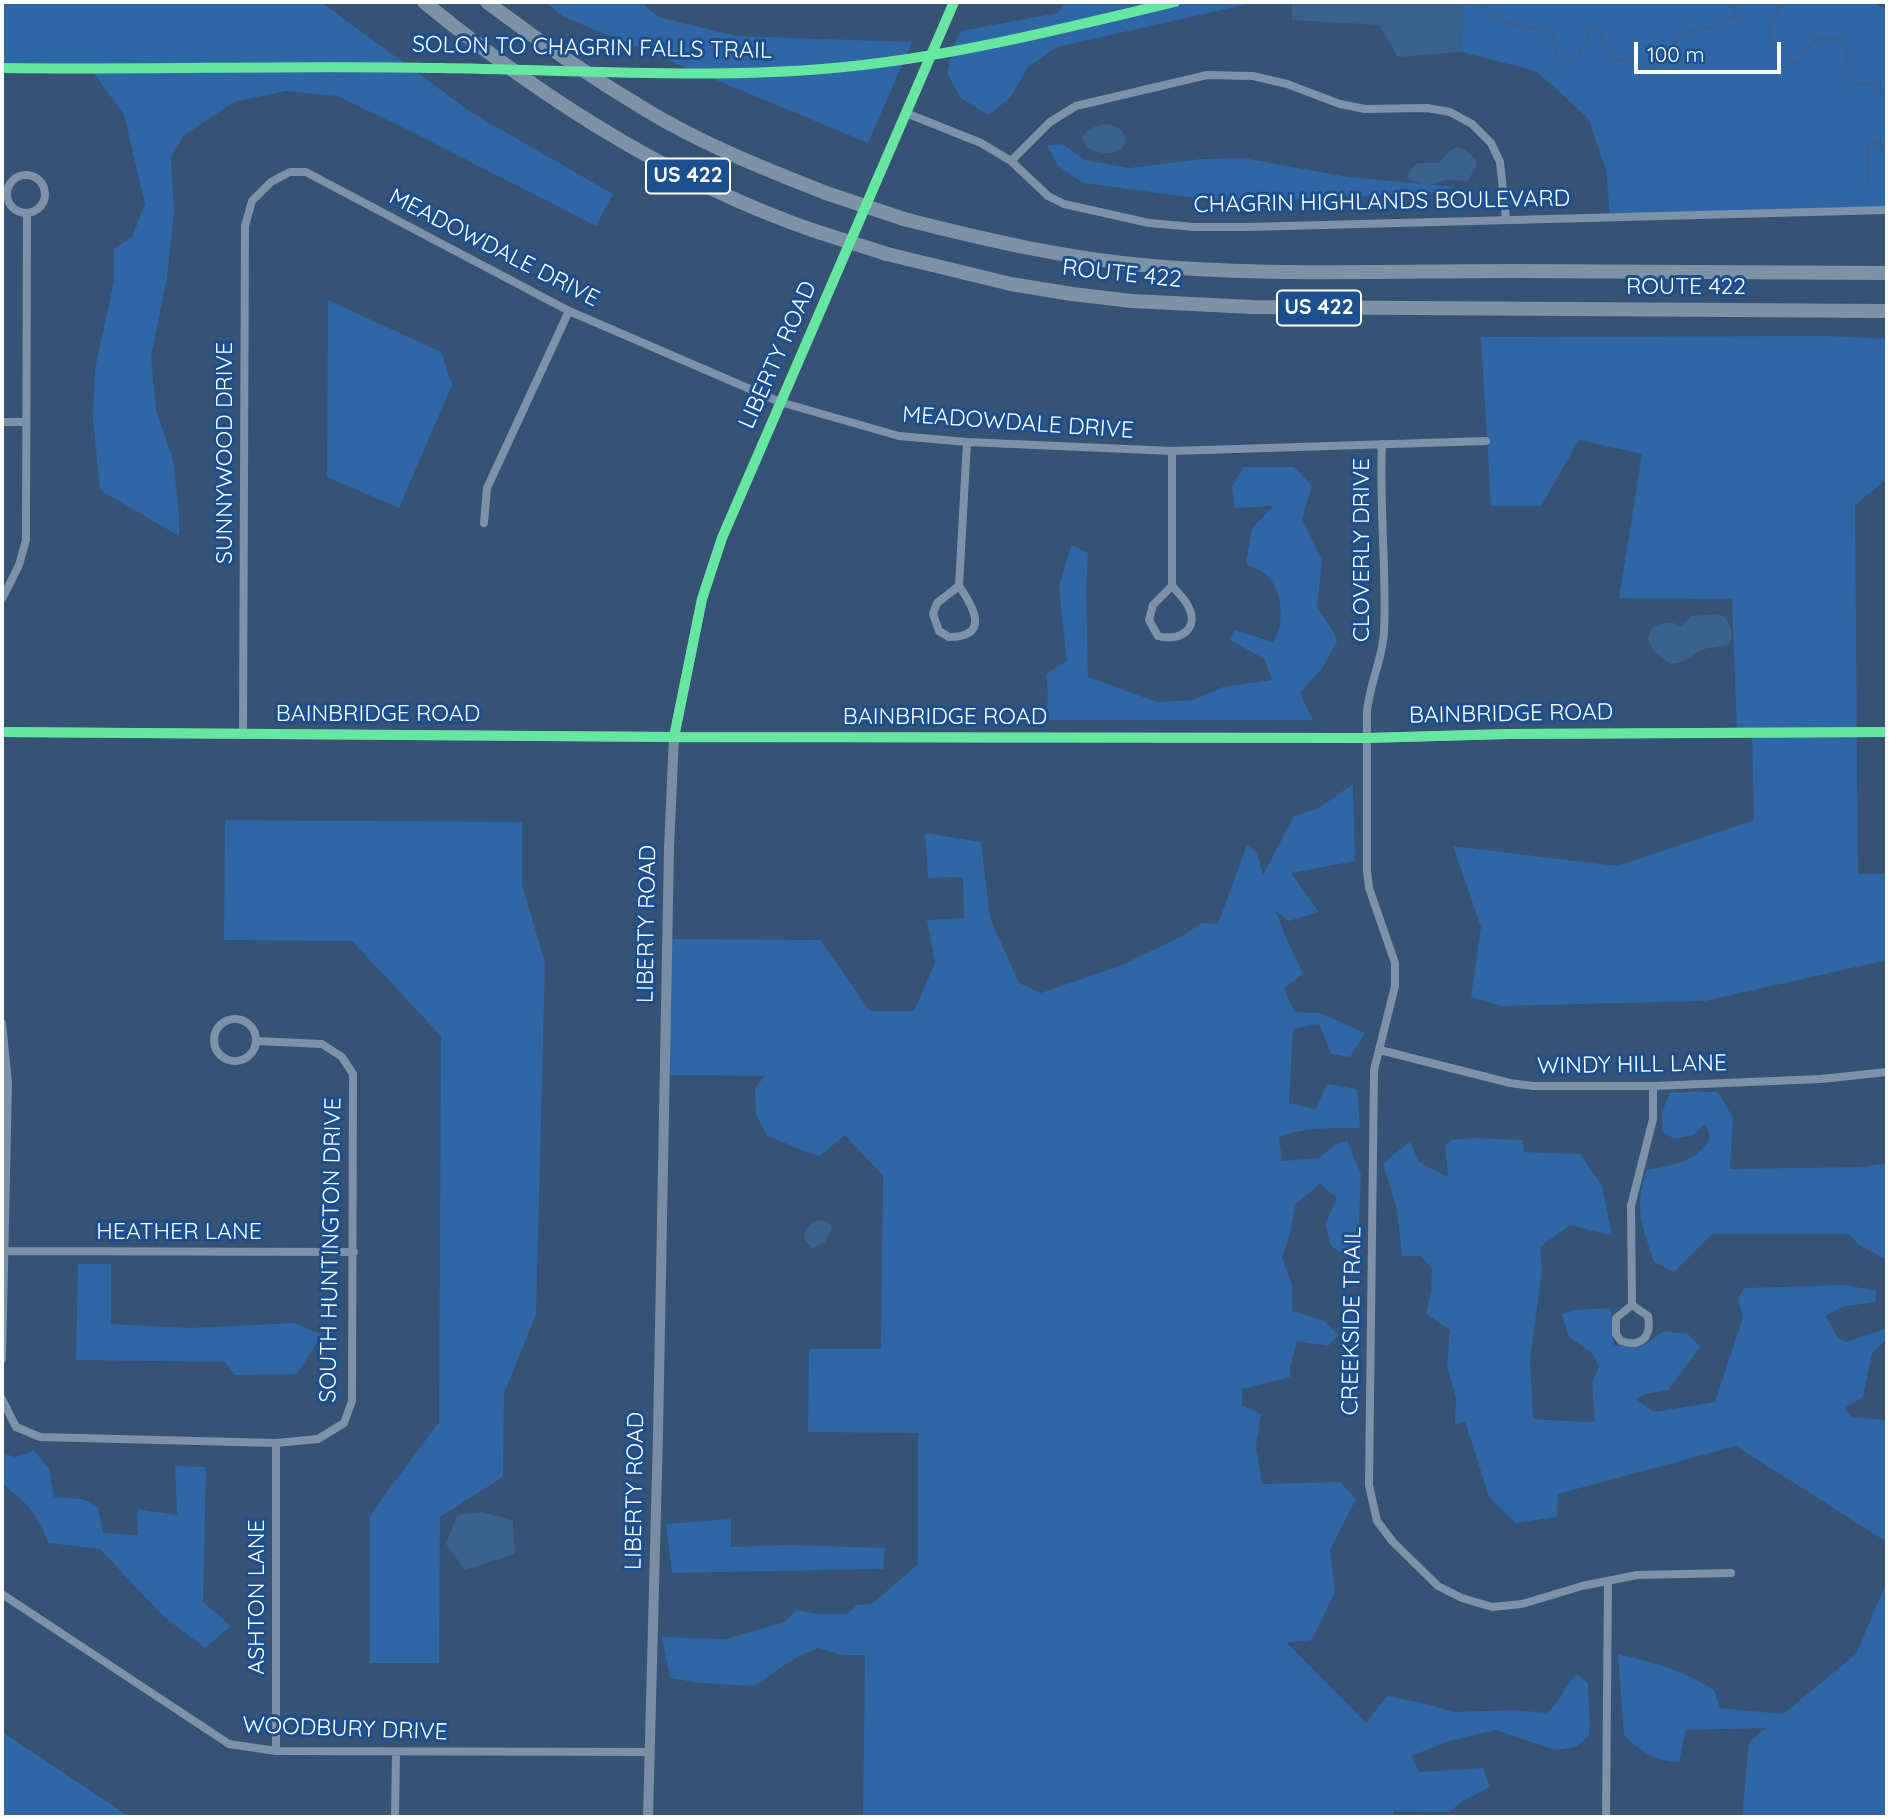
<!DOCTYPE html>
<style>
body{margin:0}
#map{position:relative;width:1889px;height:1819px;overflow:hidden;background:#365274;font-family:Quicksand,sans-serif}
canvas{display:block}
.frame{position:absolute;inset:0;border:4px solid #fff;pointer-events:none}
.scale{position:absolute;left:1634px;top:42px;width:147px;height:32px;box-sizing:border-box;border:4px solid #fff;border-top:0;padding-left:9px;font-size:21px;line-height:24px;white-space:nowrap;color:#fff;-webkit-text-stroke:5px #1b4f8f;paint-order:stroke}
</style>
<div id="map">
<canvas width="1889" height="1819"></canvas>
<div class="frame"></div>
<div class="scale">100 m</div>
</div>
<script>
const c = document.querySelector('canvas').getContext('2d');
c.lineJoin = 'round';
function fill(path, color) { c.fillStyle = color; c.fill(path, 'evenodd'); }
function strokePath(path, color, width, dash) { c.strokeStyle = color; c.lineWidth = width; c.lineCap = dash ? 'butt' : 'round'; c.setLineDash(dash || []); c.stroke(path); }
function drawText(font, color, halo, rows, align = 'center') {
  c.font = font + ' Quicksand,sans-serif'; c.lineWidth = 6; c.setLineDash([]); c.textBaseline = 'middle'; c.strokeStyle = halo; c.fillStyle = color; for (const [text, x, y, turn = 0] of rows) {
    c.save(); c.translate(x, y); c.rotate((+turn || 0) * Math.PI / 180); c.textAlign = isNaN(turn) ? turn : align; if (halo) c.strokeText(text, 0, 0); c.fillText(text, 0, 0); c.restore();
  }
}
const green = new Path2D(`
 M2,2H321L472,113L613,194L596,226L404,128L337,96L286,91L234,102L183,136L171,158L174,212L167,277L151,357L156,410L173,460L179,514V536L100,490L93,419L95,369L114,281V249L132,237L145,204L124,115L90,68H2Z
 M545,2H640L659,17L736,36L912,42L868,143L564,17Z
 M1065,2H1257L1057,47L1028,67L1010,98L988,115L961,98L947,73L954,44L961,31L1058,13Z
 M1463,2H1873L1887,10V210L1610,216L1606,170L1588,118L1536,71L1461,52Z
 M1062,144L1085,160L1129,168L1201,159L1243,158L1348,177L1455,187L1438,192L1233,203L1083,183L1058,166L1047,146Z
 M328,300L441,352L452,385L399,508L327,477Z
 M1830,336L1887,339V479L1855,505L1858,874H1887V960L1705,1001L1501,1006L1471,997L1481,927L1453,846L1617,866L1754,820L1752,733H1737L1732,599L1619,598L1642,454L1579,440L1541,506H1491L1481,337Z
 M1243,467H1294L1312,486L1302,519L1322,560L1317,607L1333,631L1337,642L1321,670L1300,693L1313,720H1046L1048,695L1046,674L1067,661L1059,588L1071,545L1088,553L1086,586L1088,677L1157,702L1193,700L1223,687L1272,680L1264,659L1230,640L1235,630L1273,642C1285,626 1283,588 1266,575C1261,570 1253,567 1246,564L1252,528L1273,506L1235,508L1232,487Z
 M1353,784L1355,861L1291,873L1319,912L1289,921L1276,911L1286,938L1303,974L1284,988L1294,1012L1320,1013L1365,1033L1350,1057L1331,1054L1319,1024L1293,1029L1289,1103L1316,1109L1327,1084L1357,1089L1360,1128C1332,1128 1305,1127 1279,1137L1282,1161L1319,1158L1336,1144L1347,1140L1361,1175L1359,1224L1347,1257L1331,1246L1325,1224L1337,1198L1320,1184L1295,1205L1290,1234L1282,1258L1292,1284V1311L1323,1320L1338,1335L1328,1346L1297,1341L1290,1367V1377L1242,1389V1405L1261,1414L1256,1446L1262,1484L1340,1482L1356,1499L1330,1550L1335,1592L1312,1640L1287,1643L1366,1723L1387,1696L1427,1704L1453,1712L1516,1710L1546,1713C1562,1701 1563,1687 1577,1674L1588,1683C1588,1701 1591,1719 1589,1736L1576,1747L1555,1750L1496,1730L1449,1741L1411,1756L1419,1772L1483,1768L1490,1787L1463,1801L1449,1812L1394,1811L1393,1817H863L865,1655H842L818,1648L795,1658L754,1686L700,1683L670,1678L662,1637L726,1639L784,1622L797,1610L817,1614H847L857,1605L872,1604L918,1564V1433L808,1432L809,1349H881L883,1176L845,1135L820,1156C801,1152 786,1142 767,1136L756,1115L755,1088L765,1076L665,1075L667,939L820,940L870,1011H914L935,963L927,920L964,918L963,877L928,878L925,833L981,842L990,918L1019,983L1041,993L1122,965L1186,934L1201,923L1218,924L1247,845L1257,853L1263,875L1294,816L1319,808Z
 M225,820L522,822V884L545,963L536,1315L504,1393L503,1477L440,1517L439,1663H370V1515L439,1422L441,1036L352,941L224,940Z
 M1670,1092H1718L1733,1118L1730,1169L1863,1167L1887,1163V1260L1859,1245L1849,1234H1712L1674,1272L1654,1262C1642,1224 1633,1210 1647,1170C1672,1165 1698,1162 1710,1137L1706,1124L1693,1135L1674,1139L1662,1131V1112Z
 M1472,1138L1523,1140L1524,1152L1580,1154L1602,1186L1612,1236L1570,1225L1540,1247L1542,1271L1530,1359L1533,1419L1586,1422L1595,1421L1592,1383L1599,1366L1593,1354L1569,1337L1562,1314L1574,1310L1611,1308L1614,1345L1639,1348L1664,1331L1688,1334L1700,1347L1668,1390L1646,1394L1636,1399L1654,1412L1715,1402L1743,1317L1738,1299L1744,1288L1845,1285L1877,1291L1875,1302L1842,1307L1826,1316L1837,1337L1846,1342L1887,1328V1339L1872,1353L1863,1397L1845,1408L1851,1417L1887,1420V1542L1736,1446L1558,1494L1557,1517L1515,1523L1489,1497L1465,1421L1455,1425L1456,1398L1447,1365L1450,1330L1426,1314L1431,1291L1432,1269L1421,1256H1402L1397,1210L1383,1163L1410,1142L1419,1162L1448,1177L1445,1146L1451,1140Z
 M78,1264H111V1324L189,1328L294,1323L322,1335L297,1374L235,1375L225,1362L76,1360Z
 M34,1451L49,1468L54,1497L83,1499L98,1507L103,1533L138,1535L137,1509L177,1515L175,1466L206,1467L203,1602L231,1626L205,1648L163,1616L100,1549L48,1543C38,1514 27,1502 2,1484V1453L15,1457Z
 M731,1519V1547L790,1545L885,1548L883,1569L672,1573L666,1524Z
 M1887,1581V1817H1742L1749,1742L1766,1728L1686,1730L1679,1762C1658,1763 1638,1750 1624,1735L1618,1654C1655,1663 1681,1669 1714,1690L1720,1708L1783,1714L1856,1654Z
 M2,1732L130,1817H2Z`);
const water = new Path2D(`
 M1292,2H1463L1461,52L1398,57L1379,25L1292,20Z
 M1108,124C1141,132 1125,166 1087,148L1082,138C1086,128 1098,125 1108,124Z
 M1456,147L1465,150L1476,159V168L1467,181L1445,180L1428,186L1407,178L1411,169L1418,163H1439L1447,153Z
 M1716,614L1725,617C1731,627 1735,634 1728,645L1704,649L1682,662L1671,664L1654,652L1648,639L1652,628C1663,622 1669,620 1681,626L1691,616Z
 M819,1220L829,1222L832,1229L825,1242L812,1248L804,1238C806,1228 808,1223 819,1220Z
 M481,1512L513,1520L515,1554L465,1570L446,1544L457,1515Z`);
const stream = new Path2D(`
 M1477,2L1509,24L1544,30L1554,36L1556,57L1564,65L1574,63L1591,30L1596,28L1615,60L1634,62L1662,72L1682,66L1675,42L1683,32L1722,26L1733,16L1737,20L1733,2
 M1777,2C1779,16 1771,18 1770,29C1768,44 1783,60 1797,63C1804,54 1810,42 1821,37L1839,40L1845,43C1846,55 1846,84 1861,84C1865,85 1869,83 1873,83L1887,92
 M1868,180L1867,146L1876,141L1887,149`);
const street = new Path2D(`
 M906,113L981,143L1011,161L1048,196L1064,204L1149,223L1195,227H1248L1887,210
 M1011,161L1050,122L1076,106L1207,75L1253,76L1287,84L1340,104L1365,109L1427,108L1450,112L1472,124L1491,143L1500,162L1506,219
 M7 194a19 19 0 1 1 38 0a19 19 0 1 1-38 0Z
 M2,422H26
 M1382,444C1379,507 1387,571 1384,633C1382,661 1369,685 1367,712V871L1369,888L1395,963V986L1374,1070L1369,1485L1377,1521L1393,1542L1438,1586L1462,1598L1492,1607L1522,1604L1582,1586L1637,1575L1731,1573
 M484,523L487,488L569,311
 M959,586C973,606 991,637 949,637L939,631L933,614L937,603L959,586L967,442
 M1172,586C1177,592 1183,597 1187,604C1201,628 1181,642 1158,636L1149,620L1153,605L1172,586V451
 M2,599L19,565L26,540L27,214
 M243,734L245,226L252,201L271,182L290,172H306L321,180L569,311L780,402L899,436L967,442L1172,451L1486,441
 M214 1040a21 21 0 1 1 42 0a21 21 0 1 1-42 0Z
 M2,1023L8,1083L2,1359
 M1380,1050L1510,1083L1533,1086H1653L1821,1079L1887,1072
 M4,1251L354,1252
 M1632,1305L1616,1318V1334L1621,1341C1641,1348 1652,1337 1648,1316L1632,1305L1631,1206L1653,1119V1086
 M2,1399L16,1427L40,1437L276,1443L318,1439L344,1423L352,1401L353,1074L342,1057L322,1044L257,1041
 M276,1443V1751
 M2,1594L229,1744L276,1751L649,1752
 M395,1817L396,1752
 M1606,1817L1608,1581`);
const secondary = new Path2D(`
 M2,732L674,737L1367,738L1508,734L1887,732
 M648,1817L658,1433L669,848L674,737L702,599L722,538L954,2`);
const highway = new Path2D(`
 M424,2C540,97 669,180 812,230
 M487,2C538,41 591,77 646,110C702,144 765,169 826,193
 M904,219C986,240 1068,259 1153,266C1272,276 1393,271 1512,271C1637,271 1762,272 1887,273
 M887,254L1011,284L1072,294L1132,301L1252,307L1887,311`);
const highwayBridge = new Path2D(`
 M826,193L904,219
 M812,230L887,254`);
const cycleway = new Path2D(`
 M2,68C148,70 294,65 440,68C583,70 738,82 879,63C979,50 1077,25 1175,2
 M2,732L674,737L1367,738L1508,734L1887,732
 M674,737L702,599L722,538L954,2`);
const shields = [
 [688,176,84],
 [1319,308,84]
];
const shieldNames = [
 ["US 422",688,176],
 ["US 422",1319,308]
];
const streetNames = [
 ["SOLON TO CHAGRIN FALLS TRAIL",592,48,1],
 ["CHAGRIN HIGHLANDS BOULEVARD",1382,202,-1],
 ["MEADOWDALE DRIVE",494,248,27],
 ["ROUTE 422",1122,274,6],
 ["ROUTE 422",1686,287],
 ["LIBERTY ROAD",778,355,-66],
 ["MEADOWDALE DRIVE",1018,423,4],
 ["SUNNYWOOD DRIVE",225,453,-90],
 ["CLOVERLY DRIVE",1362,550,-90],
 ["BAINBRIDGE ROAD",378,714],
 ["BAINBRIDGE ROAD",1511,714,-1],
 ["BAINBRIDGE ROAD",945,717],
 ["LIBERTY ROAD",647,924,-89],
 ["WINDY HILL LANE",1632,1065,-1],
 ["HEATHER LANE",179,1232],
 ["SOUTH HUNTINGTON DRIVE",331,1250,-89],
 ["CREEKSIDE TRAIL",1352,1321,-89],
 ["LIBERTY ROAD",635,1491,-89],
 ["ASHTON LANE",257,1597,-90],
 ["WOODBURY DRIVE",345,1729,2]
];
fill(green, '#2f66a5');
fill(water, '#3b618d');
strokePath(stream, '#3b618d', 2.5);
strokePath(street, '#7d92a8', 8);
strokePath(secondary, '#798da4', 10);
strokePath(highway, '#7e92a7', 14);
strokePath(highwayBridge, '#7e92a7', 14);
strokePath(cycleway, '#66e7a1', 10);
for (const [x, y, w] of shields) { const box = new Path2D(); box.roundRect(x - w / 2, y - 17.5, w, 35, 5); c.fillStyle = '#1b4f8f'; c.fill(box); strokePath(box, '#fff', 2); }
drawText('bold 21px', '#fff', null, shieldNames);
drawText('23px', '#fff', '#1b4f8f', streetNames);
</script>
